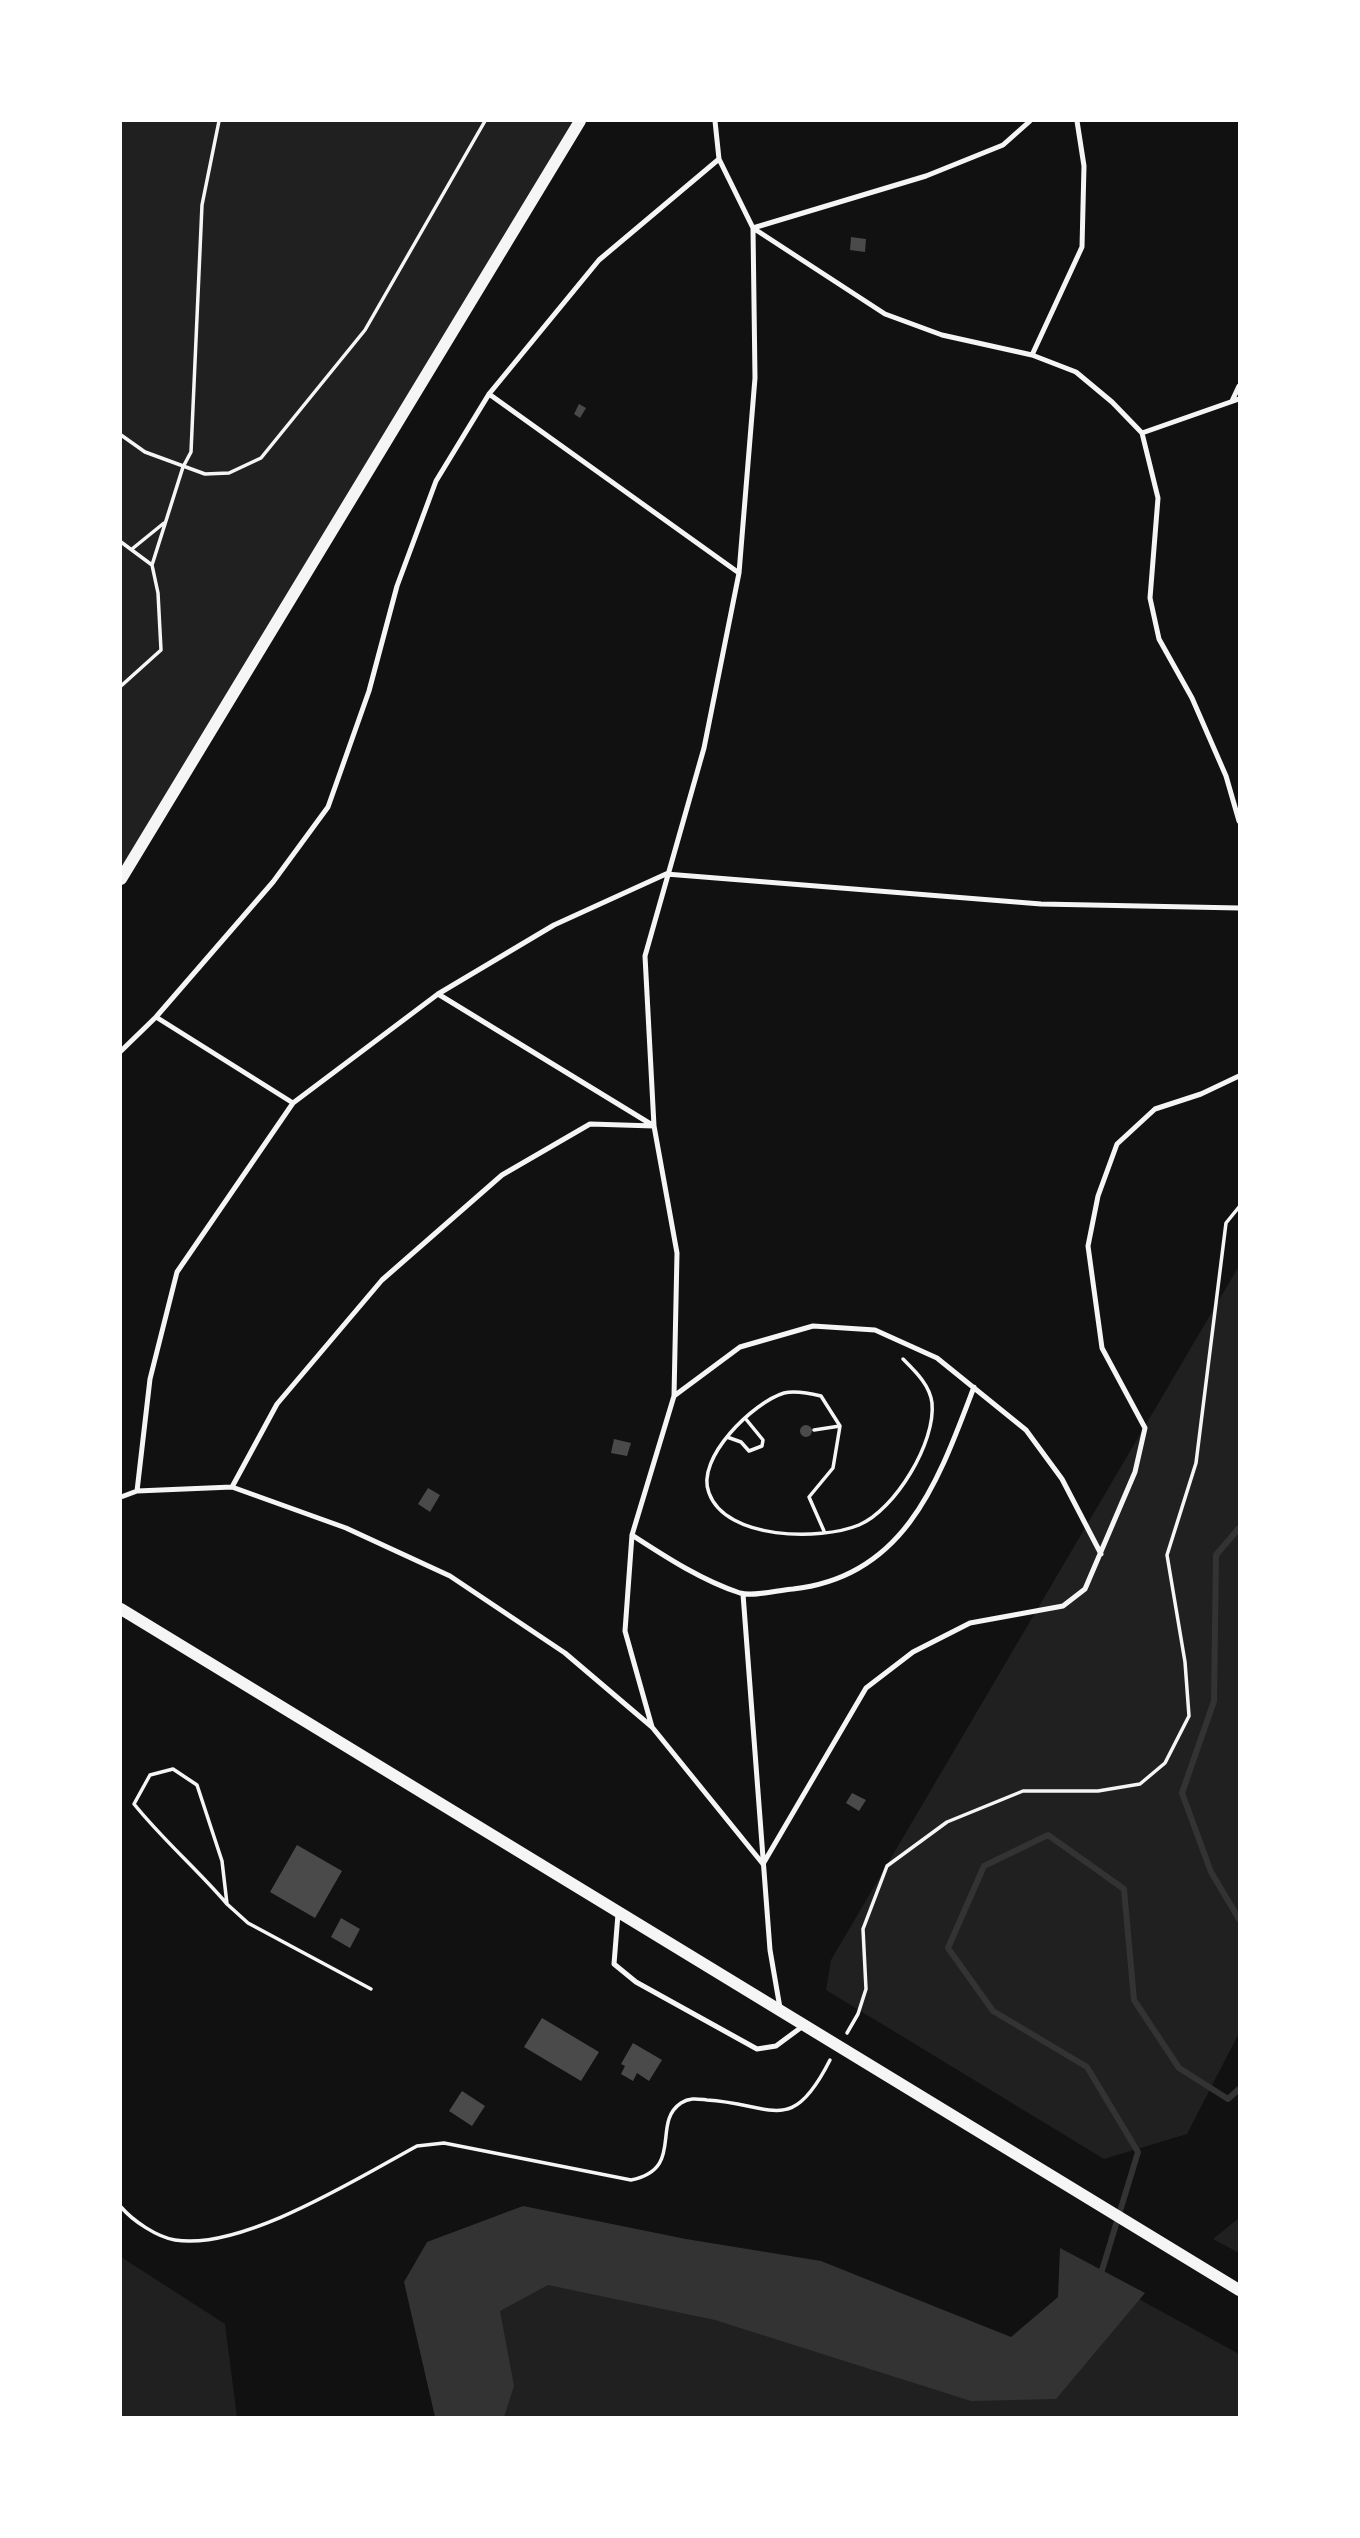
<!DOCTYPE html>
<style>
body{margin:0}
#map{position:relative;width:1360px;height:2538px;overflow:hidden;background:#111;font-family:"Nunito Sans",sans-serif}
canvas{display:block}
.frame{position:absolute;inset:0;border:122px solid #fff;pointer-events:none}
</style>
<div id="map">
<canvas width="1360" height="2538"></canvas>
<div class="frame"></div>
</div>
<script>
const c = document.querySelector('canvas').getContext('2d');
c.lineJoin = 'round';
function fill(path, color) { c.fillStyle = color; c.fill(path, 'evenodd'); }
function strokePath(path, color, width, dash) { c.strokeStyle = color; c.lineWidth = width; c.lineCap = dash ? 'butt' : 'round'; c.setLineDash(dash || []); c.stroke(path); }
const green = new Path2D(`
 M121,121H580L121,879Z
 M1239,1266V2033L1187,2134L1104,2159L826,1990L831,1960Z
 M1239,2218V2253L1213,2239Z
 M530,2247L1026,2397L1126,2292L1239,2354V2417H486L457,2279Z
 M121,2257L225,2324L237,2417H121Z`);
const water = new Path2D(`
 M523,2206L686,2239L821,2261L1011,2337L1058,2297L1060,2248L1145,2293L1056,2399L971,2401L715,2320L548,2285L500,2311L514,2386L504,2417H435L404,2282L427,2242Z`);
const stream = new Path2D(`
 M1239,1528L1216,1555L1214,1701L1182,1793L1211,1872L1239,1919
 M1100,2277L1138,2152L1087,2067L993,2011L948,1948L984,1866L1048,1835L1124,1889L1134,2000L1179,2068L1228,2099L1239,2089`);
const building = new Path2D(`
 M851,237L866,239L865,252L850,250Z
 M579,404L586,408L580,418L574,414Z
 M800 1431a6 6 0 1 1 12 0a6 6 0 1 1-12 0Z
 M614,1439L631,1443L627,1456L611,1453Z
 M428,1488L440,1495L430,1512L418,1504Z
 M852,1793L866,1800L859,1811L846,1803Z
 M297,1845L342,1871L315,1918L270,1892Z
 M341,1918L360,1929L350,1948L331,1937Z
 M542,2018L599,2052L581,2081L524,2047Z
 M633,2043L662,2060L649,2081L637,2073L633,2081L621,2074L625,2066L621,2064Z
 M462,2091L485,2106L472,2126L449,2111Z`);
const path = new Path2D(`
 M121,435L145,452L205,474L229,473L261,458L365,330L485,121
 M121,542L152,565L158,593L161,650L121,686
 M132,549L164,523
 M152,565L183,467L191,452L202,205L219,121
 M814,1430L840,1426
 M727,1437L741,1442L749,1451L762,1446L763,1440L745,1418
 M824,1531L809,1497L833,1468L840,1426L821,1396C809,1393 795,1390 784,1393C754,1402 695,1458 709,1493C726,1540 820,1541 859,1525C895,1510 936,1442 932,1403C930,1385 915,1371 903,1359
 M227,1904C197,1869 163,1840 134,1804L150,1775L173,1769L197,1785L222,1861L227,1904L248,1923L371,1989
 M847,2033L858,2014L866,1989L863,1929L887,1866L947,1822L1023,1791H1098L1140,1784L1165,1763L1189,1716L1185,1662L1167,1555L1196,1463L1226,1223L1239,1207
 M121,2207C133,2221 157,2237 175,2240C242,2251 358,2178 417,2146L444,2143L631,2180C685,2169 651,2123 681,2103C690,2097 698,2099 707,2100C774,2104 791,2137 830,2060`);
const service = new Path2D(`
 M1030,121L1003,145L926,176L753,228L885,314L942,335L1032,355L1076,372L1112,402L1142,433L1158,498L1150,598L1159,639L1192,698L1226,776L1239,821
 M1032,355L1082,247L1084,166L1077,121
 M489,394L739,573
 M1232,401L1239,386
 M1142,433L1239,399
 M156,1017L293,1103
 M121,1051L156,1017L273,882L328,807L369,691L397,586L436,481L489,394L599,260L719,159L715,121
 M674,1396L740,1347L813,1326L875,1330L937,1358L1026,1430L1062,1479L1101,1554
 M232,1487L277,1404L382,1280L502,1175L590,1124L654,1126L438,994
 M137,1491L150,1379L177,1272L293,1103L438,994L554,925L666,874L1041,904L1239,908
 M121,1497L137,1491L232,1487L346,1528L450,1576L565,1653L652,1727L763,1864
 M632,1535C666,1557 701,1580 740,1593C754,1597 778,1590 793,1589C906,1577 939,1479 974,1387
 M743,1594L770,1950L780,2008
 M652,1727L625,1631L632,1535L674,1396L677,1253L654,1126L645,956L704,748L739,573L755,378L753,228L719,159
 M763,1864L866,1688L913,1652L970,1623L1063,1606L1085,1589L1135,1472L1145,1428L1102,1348L1088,1246L1098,1196L1117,1144L1155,1109L1201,1094L1239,1076
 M618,1914L614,1964L636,1982L757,2049L776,2046L803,2026`);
const tertiary = new Path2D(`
 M121,879L580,121
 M121,1609L1239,2290`);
fill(green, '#202020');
fill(water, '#333');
strokePath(stream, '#333', 6);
fill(building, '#4a4a4a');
strokePath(path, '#f5f5f5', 3.5);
strokePath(service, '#f5f5f5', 5);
strokePath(tertiary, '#f5f5f5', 12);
</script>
